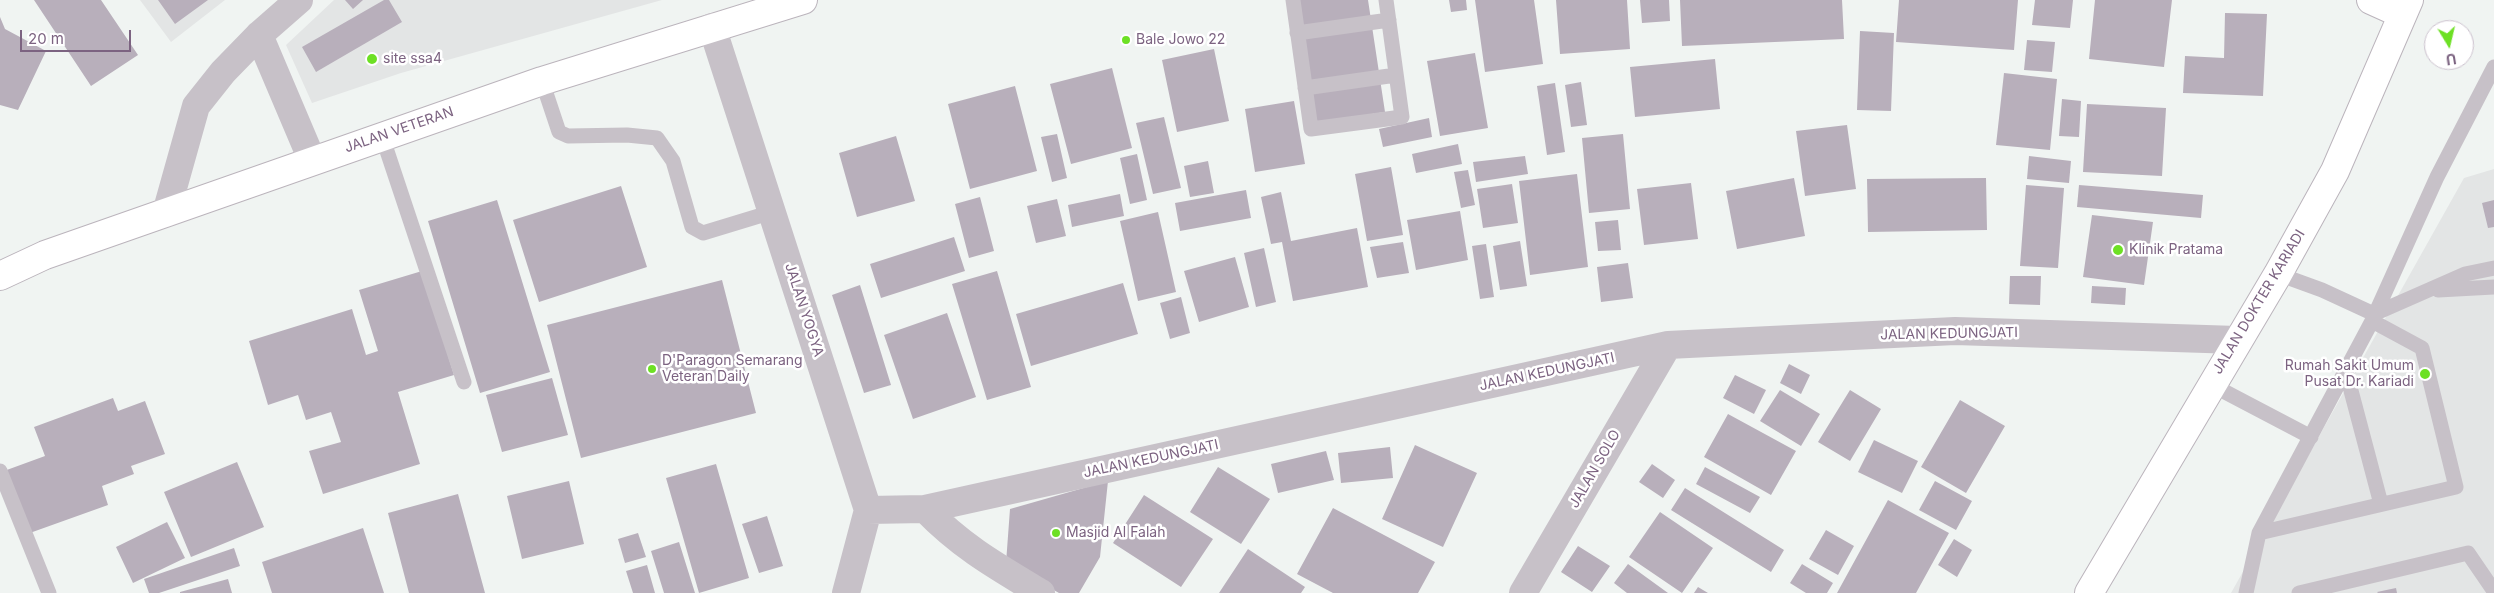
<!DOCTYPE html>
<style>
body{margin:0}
#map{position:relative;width:2494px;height:593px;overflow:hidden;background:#f0f4f2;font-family:Inter,sans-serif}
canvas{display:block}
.north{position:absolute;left:2424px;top:20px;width:50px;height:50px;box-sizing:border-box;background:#fff;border:1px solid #cbc1cd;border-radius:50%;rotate:171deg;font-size:14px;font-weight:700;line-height:20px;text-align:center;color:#7c6381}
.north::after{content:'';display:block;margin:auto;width:18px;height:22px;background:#6de024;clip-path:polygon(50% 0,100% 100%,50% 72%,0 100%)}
.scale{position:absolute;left:20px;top:30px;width:111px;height:22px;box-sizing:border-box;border:2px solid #7c6381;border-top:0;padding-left:6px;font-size:15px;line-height:18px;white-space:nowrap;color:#7c6381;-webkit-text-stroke:4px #fff;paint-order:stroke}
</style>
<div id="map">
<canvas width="2494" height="593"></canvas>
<div class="north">U</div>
<div class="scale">20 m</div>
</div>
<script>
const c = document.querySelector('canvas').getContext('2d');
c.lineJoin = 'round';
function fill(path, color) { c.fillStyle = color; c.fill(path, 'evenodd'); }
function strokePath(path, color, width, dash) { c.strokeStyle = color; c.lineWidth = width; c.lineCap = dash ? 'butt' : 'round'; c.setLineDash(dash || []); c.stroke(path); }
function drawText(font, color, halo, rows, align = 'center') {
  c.font = font + ' Inter,sans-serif'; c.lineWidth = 5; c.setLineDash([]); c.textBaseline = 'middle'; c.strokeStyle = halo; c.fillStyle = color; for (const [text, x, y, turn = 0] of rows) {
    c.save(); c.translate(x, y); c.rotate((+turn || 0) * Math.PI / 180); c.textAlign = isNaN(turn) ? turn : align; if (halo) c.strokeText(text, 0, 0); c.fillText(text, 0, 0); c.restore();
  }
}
const built = new Path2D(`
 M140,0H225L171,42Z
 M334,0H662L401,73L312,103L286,45Z
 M2494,169V593H2231L2464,178Z`);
const building = new Path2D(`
 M34,0H101L138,55L91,86Z
 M158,0H208L175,24Z
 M345,0H363L353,9Z
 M384,0H389L402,22L316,72L302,47Z
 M1298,0H1368L1385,112L1314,123Z
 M1449,0H1466L1467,10L1451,12Z
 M1475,0H1534L1543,64L1485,72Z
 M1556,0H1627L1630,49L1560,54Z
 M1640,0H1669L1670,21L1642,23Z
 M1680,0H1842L1844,39L1682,46Z
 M1899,0H2018L2014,50L1896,42Z
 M2035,0H2073L2070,28L2032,25Z
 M2095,0H2172L2164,67L2089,59Z
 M2225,13L2267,14L2263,96L2183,93L2185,56L2224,58Z
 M0,17L5,29L46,51L18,110L0,105Z
 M1860,31L1894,33L1891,111L1857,110Z
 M2027,40L2055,42L2052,72L2024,70Z
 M1214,49L1229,121L1177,132L1162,60Z
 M1475,53L1488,128L1440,136L1427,61Z
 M1715,59L1720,109L1635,117L1630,67Z
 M1112,68L1132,148L1071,164L1050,84Z
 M2004,73L2057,79L2050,150L1996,145Z
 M1581,82L1587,125L1571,127L1565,85Z
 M1555,83L1565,152L1547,155L1537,86Z
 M1015,86L1037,171L970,189L948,104Z
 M2062,99L2081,101L2079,137L2059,136Z
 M1294,101L1305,164L1255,172L1245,109Z
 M2087,104L2166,108L2162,176L2083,172Z
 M1164,117L1181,188L1153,194L1136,123Z
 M1429,118L1432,137L1383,147L1379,129Z
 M1847,125L1856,189L1805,196L1796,131Z
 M1057,134L1067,178L1052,182L1041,137Z
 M1623,134L1630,209L1589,213L1582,138Z
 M896,136L915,201L857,217L839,153Z
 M1458,144L1462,164L1416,173L1412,154Z
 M1137,154L1147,200L1130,204L1120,158Z
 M1525,156L1528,174L1476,182L1473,162Z
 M2029,156L2071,161L2069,183L2027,179Z
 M1208,161L1214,193L1190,197L1184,166Z
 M1391,167L1403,235L1367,241L1355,174Z
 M1468,170L1475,205L1461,208L1454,172Z
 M1577,174L1588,267L1530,275L1519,181Z
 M1794,178L1805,236L1737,249L1726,191Z
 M1986,178L1987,230L1868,232L1867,179Z
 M1691,183L1698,239L1644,245L1637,189Z
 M1512,184L1518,223L1483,228L1477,189Z
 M2026,185L2064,188L2058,268L2020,266Z
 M2079,185L2203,195L2201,218L2077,207Z
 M621,186L647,267L539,302L513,220Z
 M1246,190L1251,218L1180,231L1175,203Z
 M1281,192L1291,241L1357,228L1368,287L1293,301L1282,242L1271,244L1261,197Z
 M1120,194L1124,216L1072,227L1068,205Z
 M980,197L994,251L969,258L955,204Z
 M1057,199L1066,236L1036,243L1027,206Z
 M497,200L550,372L480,393L428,221Z
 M2494,200V227L2488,228L2482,203Z
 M1460,211L1468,260L1416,270L1407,220Z
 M1158,212L1176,292L1138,301L1120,221Z
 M2092,215L2153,222L2144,285L2083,277Z
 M1618,220L1621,250L1598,251L1595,222Z
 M954,237L965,271L881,298L870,264Z
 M1520,241L1527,286L1500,290L1493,246Z
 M1403,242L1409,273L1377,278L1370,247Z
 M1486,244L1494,297L1480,299L1472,246Z
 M1264,248L1276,302L1256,307L1244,253Z
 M1235,257L1249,307L1199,322L1184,271Z
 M1628,263L1633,298L1601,302L1597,267Z
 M422,271L454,375L398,392L420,464L323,494L309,451L341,442L331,412L306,420L298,395L268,405L249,341L352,309L366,355L378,351L359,290Z
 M997,271L1031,387L987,400L952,284Z
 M2010,276H2041L2040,305L2009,304Z
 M722,280L756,413L581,458L547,325Z
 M1123,283L1138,334L1031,366L1016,314Z
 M860,285L891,385L864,393L832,295Z
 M2092,286L2126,288L2125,305L2091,303Z
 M1181,297L1190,333L1170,339L1160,303Z
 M947,313L976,397L913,419L884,335Z
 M1789,364L1810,375L1801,394L1780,383Z
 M1735,375L1766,390L1754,414L1723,398Z
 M552,378L568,435L502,452L486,395Z
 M1780,390L1820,414L1801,446L1760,421Z
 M1850,390L1881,409L1850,461L1818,442Z
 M113,398L118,411L145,401L165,454L131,466L134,474L102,486L108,505L27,534L4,471L45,456L34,427Z
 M1960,400L2005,426L1966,493L1921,467Z
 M1728,414L1796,451L1771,495L1704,457Z
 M1874,440L1918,461L1902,493L1858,472Z
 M1415,445L1477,473L1443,547L1382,519Z
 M1390,447L1393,478L1341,483L1338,453Z
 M1326,451L1334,480L1278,493L1271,464Z
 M237,462L264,527L191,557L164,492Z
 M716,464L749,578L699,593L666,478Z
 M1652,464L1675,480L1663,498L1639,482Z
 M1218,467L1270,499L1241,544L1190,512Z
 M1705,467L1760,497L1750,513L1696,484Z
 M569,481L584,544L522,559L507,496Z
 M1108,481L1100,557L1079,593H1059L1006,563L1010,509Z
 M1935,481L1972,501L1956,530L1919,510Z
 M1685,488L1784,550L1771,572L1671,510Z
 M458,494L485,593H409L388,513Z
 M1144,495L1213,539L1181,587L1113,543Z
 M1888,500L1949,533L1916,593H1837Z
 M1333,508L1435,562L1418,593H1333L1297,574Z
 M1660,512L1713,548L1682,593L1629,557Z
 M767,516L783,566L759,573L742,524Z
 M167,522L185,558L133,583L116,547Z
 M363,528L384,593H272L262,562Z
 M1826,530L1854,546L1838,575L1809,559Z
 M638,533L646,557L625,563L618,539Z
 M1954,539L1972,550L1957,577L1938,565Z
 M679,542L695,593H664L651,551Z
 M1578,546L1610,566L1592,592L1561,572Z
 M234,548L240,566L159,593H149L144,579Z
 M1248,549L1305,587L1301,593H1219Z
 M1628,564L1668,593H1627L1614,583Z
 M1802,564L1833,583L1827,593H1806L1790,583Z
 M647,565L655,593H633L626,571Z
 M228,579L232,593H180V592Z
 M1698,587L1708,593H1694Z
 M2396,588L2397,593H2378L2377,592Z`);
const service = new Path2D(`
 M1293,0L1311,129L1402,117L1386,0
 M1297,33L1389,20
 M542,81L559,132L568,136L627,135L657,138L673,161L692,227L703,233L772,212
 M1305,88L1396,75
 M382,136L464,382
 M2278,274L2322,290L2374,314L2465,274L2494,268
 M2438,290L2494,287
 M2345,368L2381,504
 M2210,384L2311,437
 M0,471L49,593
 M2259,533L2456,487L2422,348L2372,321
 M2246,593L2259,533L2372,321L2437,177L2494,67
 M2299,593L2468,553L2494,591`);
const minor = new Path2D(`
 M712,27L868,510L846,593
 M925,509C962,547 996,566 1041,593
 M868,510L925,509L1668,345L1955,331L2237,340
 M1523,593L1668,345`);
const tertiary = new Path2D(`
 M259,35L312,160
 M166,213L196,106L223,72L259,35L299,0`);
const secondary = new Path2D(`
 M2371,0L2402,14
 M0,276L45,255L542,81L803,0
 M2089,593L2278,274L2335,171L2409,0`);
const markers = [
 [1126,40,5,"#6de024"],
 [372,59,6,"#6de024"],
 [2118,250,6,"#6de024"],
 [652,369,5,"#6de024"],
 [2425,374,6,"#6de024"],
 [1056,533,5,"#6de024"]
];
const poiNames = [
 ["Bale Jowo 22",1136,40],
 ["site ssa4",383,59],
 ["Klinik Pratama",2129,250],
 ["D'Paragon Semarang",662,361],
 ["Veteran Daily",662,377],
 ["Rumah Sakit Umum",2414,366,"right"],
 ["Pusat Dr. Kariadi",2414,382,"right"],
 ["Masjid Al Falah",1066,533]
];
const streetNames = [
 ["JALAN VETERAN",399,130,-19],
 ["JALAN DOKTER KARIADI",2259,302,-59],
 ["JALAN YOGYA",804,310,72],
 ["JALAN KEDUNGJATI",1949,334,-1],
 ["JALAN KEDUNGJATI",1547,372,-12],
 ["JALAN KEDUNGJATI",1151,459,-12],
 ["JALAN SOLO",1595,469,-60]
];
fill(built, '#e3e5e5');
fill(building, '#b8afbb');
strokePath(secondary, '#bbb4bc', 30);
strokePath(service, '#c7c1c8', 15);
strokePath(minor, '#c7c1c8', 28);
strokePath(tertiary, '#c7c1c8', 28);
strokePath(secondary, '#fff', 28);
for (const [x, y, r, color] of markers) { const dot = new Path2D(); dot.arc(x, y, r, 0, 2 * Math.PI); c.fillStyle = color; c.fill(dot); strokePath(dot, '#fff', 2); }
drawText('14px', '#7c6381', '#fff', poiNames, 'left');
drawText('14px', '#7c6381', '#fff', streetNames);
</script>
